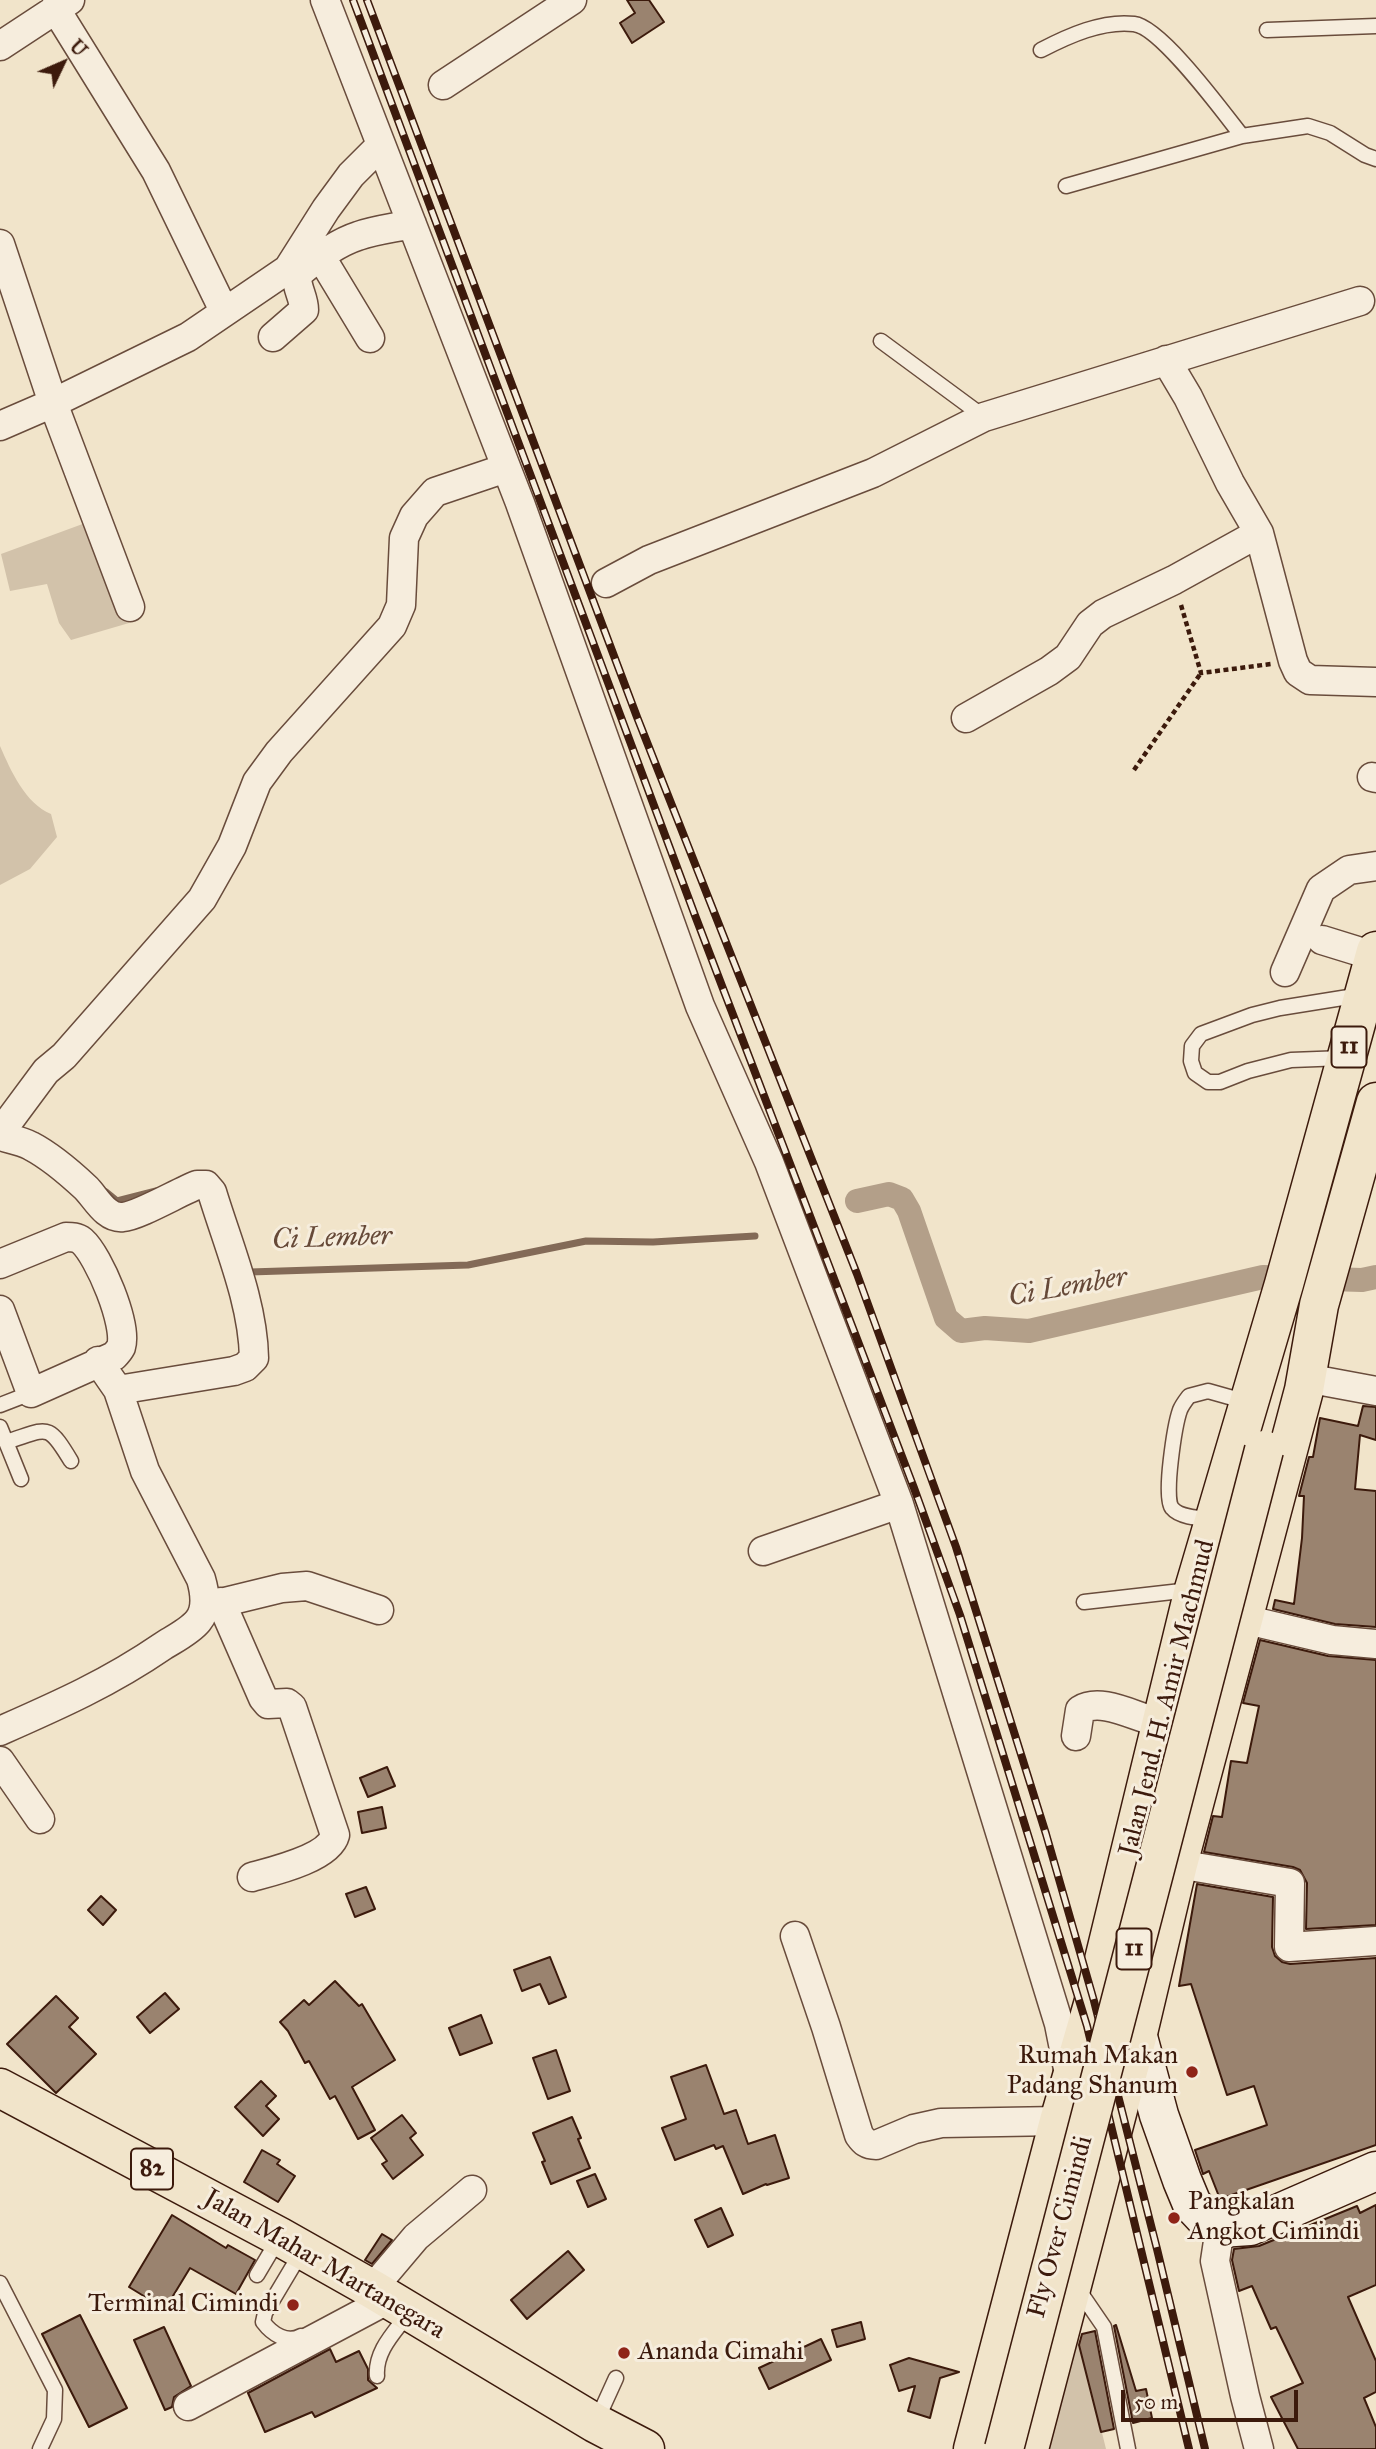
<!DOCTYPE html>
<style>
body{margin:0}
#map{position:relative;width:1376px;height:2449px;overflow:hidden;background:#f1e4ca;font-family:"IM FELL Great Primer",serif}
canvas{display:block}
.north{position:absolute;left:28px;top:28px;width:70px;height:70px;-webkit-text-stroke:5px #f6eddd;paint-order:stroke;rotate:46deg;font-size:19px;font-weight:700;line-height:28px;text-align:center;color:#3c1a0c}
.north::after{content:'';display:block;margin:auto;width:24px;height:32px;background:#3c1a0c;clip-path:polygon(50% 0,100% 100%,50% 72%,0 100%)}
.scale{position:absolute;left:1121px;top:2390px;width:177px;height:32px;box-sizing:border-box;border:4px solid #3c1a0c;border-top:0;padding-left:9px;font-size:21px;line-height:24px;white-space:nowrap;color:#3c1a0c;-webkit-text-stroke:5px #f6eddd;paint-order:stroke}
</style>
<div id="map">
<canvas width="1376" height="2449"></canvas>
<div class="north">U</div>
<div class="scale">50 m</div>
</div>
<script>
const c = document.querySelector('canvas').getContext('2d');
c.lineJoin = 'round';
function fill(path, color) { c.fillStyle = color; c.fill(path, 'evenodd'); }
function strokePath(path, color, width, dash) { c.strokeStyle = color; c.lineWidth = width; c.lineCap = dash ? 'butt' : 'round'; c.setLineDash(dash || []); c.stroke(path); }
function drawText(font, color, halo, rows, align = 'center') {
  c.font = font + ' "IM FELL Great Primer",serif'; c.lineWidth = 6; c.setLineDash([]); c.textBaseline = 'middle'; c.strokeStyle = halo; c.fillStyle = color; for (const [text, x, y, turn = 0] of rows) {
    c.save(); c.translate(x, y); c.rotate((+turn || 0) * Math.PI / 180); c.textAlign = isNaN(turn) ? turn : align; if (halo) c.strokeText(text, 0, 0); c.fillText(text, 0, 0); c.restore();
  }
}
const green = new Path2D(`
 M88,522L127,601L129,623L71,640L59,623L47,584L10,591L1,554Z
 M0,746C11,771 25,803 51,814L57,837L30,869L0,885Z
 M1074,2319L1106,2449H1043Z`);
const stream = new Path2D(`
 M106,1192L117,1201L156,1191
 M246,1268L250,1272L468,1265L586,1241L653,1242L755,1236`);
const canal = new Path2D(`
 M857,1201L889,1194L902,1199L909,1211L946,1318L961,1331L985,1328L1029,1331L1263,1277L1362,1280L1376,1277`);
const building = new Path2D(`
 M627,0H649L664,22L632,43L620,23L635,13Z
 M1363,1406L1376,1407V1440L1360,1435L1355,1489L1376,1491V1627L1335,1624L1273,1609L1275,1600L1294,1604L1302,1538L1304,1496H1299L1309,1457H1313L1320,1418L1358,1426Z
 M1260,1640L1328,1656L1376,1660V1925L1306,1929L1307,1883L1300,1870L1293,1867L1204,1852L1213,1816L1222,1817L1231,1761L1247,1763L1259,1706L1243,1703Z
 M387,1767L395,1786L368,1797L360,1778Z
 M382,1807L386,1828L362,1833L358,1812Z
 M1197,1884L1273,1897L1272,1947L1275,1956L1282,1962L1290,1964L1376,1958V2145L1220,2199L1209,2171L1203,2174L1195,2150L1267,2125L1254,2086L1227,2095L1191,1984L1179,1986Z
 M366,1887L375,1909L355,1917L346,1894Z
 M101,1896L116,1910L103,1925L88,1910Z
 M550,1957L566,1997L549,2004L540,1984L522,1991L514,1970Z
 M335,1981L359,2006L362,2004L395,2060L352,2087L375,2130L358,2139L335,2096L330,2099L309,2061L305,2063L288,2031L280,2022L304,2000L309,2005Z
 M165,1993L179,2009L150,2033L137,2017Z
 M56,1996L78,2018L69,2027L96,2054L56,2093L7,2044Z
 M481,2015L492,2043L460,2055L449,2028Z
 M556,2050L570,2091L548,2099L533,2058Z
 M706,2065L724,2114L736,2110L748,2144L775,2135L789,2178L767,2185L766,2184L743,2194L723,2146L716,2149L714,2145L675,2160L662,2128L686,2119L671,2077Z
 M261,2081L276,2096L266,2106L279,2119L263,2136L235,2107Z
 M402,2115L416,2133L410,2138L423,2155L393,2179L382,2164L387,2161L371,2138Z
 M572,2117L581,2138L578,2139L590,2168L551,2184L542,2162L545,2161L533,2133Z
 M262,2150L280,2160L277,2164L295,2176L278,2202L244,2182Z
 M595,2174L606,2199L588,2207L577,2181Z
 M1376,2205V2285L1348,2297L1376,2361V2392L1364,2398L1376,2427V2449H1298L1271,2397L1303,2383L1276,2327L1271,2329L1252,2286L1239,2291L1232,2260L1234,2249L1259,2246L1357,2206L1360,2213Z
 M721,2208L733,2235L708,2247L695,2220Z
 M172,2215L226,2248L228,2245L255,2260L236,2294L190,2268L165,2309L129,2287Z
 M382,2234L392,2240L372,2264L365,2260Z
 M568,2251L584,2270L527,2319L511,2300Z
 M80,2315L127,2408L89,2427L42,2334Z
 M861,2322L865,2339L837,2347L832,2330Z
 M1116,2325L1136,2391L1146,2389L1152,2418L1133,2423L1114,2326Z
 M164,2327L191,2386L174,2397L172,2407L165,2410L134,2340Z
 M1095,2331L1114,2429L1101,2432L1079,2345L1082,2334Z
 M821,2339L831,2360L769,2389L759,2368Z
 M330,2349L336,2362L359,2351L368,2369V2380L377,2388L315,2417L312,2412L265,2432L248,2393Z
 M909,2358L959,2372L940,2378L930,2418L908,2411L915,2386L899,2391L890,2365Z`);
const path = new Path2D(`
 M1181,605L1201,673L1271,664
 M1134,770L1201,673`);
const lane = new Path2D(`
 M1267,30L1376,26
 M1041,50C1068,36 1103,20 1134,24C1161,27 1223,112 1242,136
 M1066,186L1242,136L1308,126L1330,133L1365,155L1376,159
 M881,341L984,417
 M1344,1058L1291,1060L1248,1071L1220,1082H1208L1195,1073L1191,1061L1192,1046L1201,1034L1252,1015L1280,1008L1361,995
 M0,1405L31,1393
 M0,1427L21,1479
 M6,1442C48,1429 47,1421 71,1461
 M1214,1519C1201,1518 1180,1518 1172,1508C1163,1498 1175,1424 1180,1410C1182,1405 1186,1400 1189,1396L1208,1391L1247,1402
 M1084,1602L1190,1590
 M257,2275L279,2238
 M0,2283L55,2390L54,2419L40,2449
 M1078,2289L1104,2327L1128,2449
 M301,2336C287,2344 272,2334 263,2322L265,2313L302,2251
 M377,2376C375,2351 394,2333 408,2314
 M596,2422L616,2378`);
const street = new Path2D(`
 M325,0L520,503L700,1006L769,1162L899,1504L1059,2024L1070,2079
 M55,8L156,171L224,311
 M0,46L70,0
 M443,85L572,0
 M0,244L53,403L130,607
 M321,257L370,338
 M273,337L304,310C304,297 296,288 297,275C314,260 336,243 358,236C375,230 394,228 412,224
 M1166,360L1188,397L1230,483L1259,533L1293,661L1298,672L1310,680L1376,682
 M0,426L53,403L188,337L288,269L326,209L351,175L381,145
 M606,583L649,560L873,473L984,417L1360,301
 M966,718L1049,671L1068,657L1090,624L1103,614L1174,580L1259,533
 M1372,777L1376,778
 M1322,940L1374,956
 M1285,972L1321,889L1349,870L1376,866
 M0,1133L46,1071L64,1056L202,899L232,846L257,782L279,752L392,626L401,605L404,538L414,516L435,492L506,468
 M0,1136C10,1139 22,1141 31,1146C50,1156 70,1173 86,1188C96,1198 106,1219 123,1217C138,1216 179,1192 197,1185H206L212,1192C228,1245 253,1302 254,1358L245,1367L234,1371L118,1390
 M0,1264L66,1237C72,1237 77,1237 82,1241C99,1256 128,1325 121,1347C120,1349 116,1354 114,1356L31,1393L0,1310
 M1306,1378L1376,1391
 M763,1551L899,1504
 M221,1602L263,1698L268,1704L287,1703L292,1707L335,1835C329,1858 274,1871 252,1877
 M204,1607L282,1588L307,1586L379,1610
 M1243,1619L1332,1640L1376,1644
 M0,1731C59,1705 109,1683 163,1646C174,1639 190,1631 198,1621C208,1609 205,1593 201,1579L145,1471L118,1390L98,1361
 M1076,1736L1080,1710C1102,1696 1138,1719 1162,1723
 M0,1761L40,1819
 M1178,1864L1290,1883L1289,1947L1376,1941
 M795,1936L826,2027L859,2135C864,2142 867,2145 876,2145L914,2129L941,2123L1059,2121
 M1220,2228L1215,2261L1245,2396L1259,2449
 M372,2289L416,2237L472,2190
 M188,2406L389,2299`);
const secondary = new Path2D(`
 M1134,2022L1159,2115L1182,2180L1192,2204L1206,2219L1220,2228L1250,2226L1376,2171`);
const primary = new Path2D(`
 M0,2088L280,2237L372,2289L595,2423L645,2449`);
const highway = new Path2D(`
 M973,2449L1059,2121L1094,2001L1194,1589L1284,1284L1376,951
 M1029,2449L1137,2037L1178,1864L1304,1390L1319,1305L1376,1102`);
const rail = new Path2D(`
 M353,0L696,918L914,1488L960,1615L1087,2026L1189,2449
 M367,0L637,717L857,1274L956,1547L1046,1834L1094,2001L1157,2249L1205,2449`);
const highwayBridge = new Path2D(`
 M1004,2449L1264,1450`);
const markers = [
 [1192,2072,7,"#8f2418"],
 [1174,2218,7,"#8f2418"],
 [293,2305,7,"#8f2418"],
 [624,2353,7,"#8f2418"]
];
const shields = [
 [1349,1047,35],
 [1134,1949,35],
 [152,2169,42]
];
const shieldNames = [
 ["11",1349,1047],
 ["11",1134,1949],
 ["82",152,2169]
];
const streetNames = [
 ["Jalan Jend. H. Amir Machmud",1168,1698,-76],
 ["Fly Over Cimindi",1061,2227,-75],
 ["Jalan Mahar Martanegara",324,2265,30]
];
const poiNames = [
 ["Rumah Makan",1178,2057],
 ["Padang Shanum",1178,2087],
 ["Pangkalan",1188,2203,"left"],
 ["Angkot Cimindi",1188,2233,"left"],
 ["Terminal Cimindi",279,2305],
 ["Ananda Cimahi",638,2353,"left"]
];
const waterNames = [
 ["Ci Lember",332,1239,-2],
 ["Ci Lember",1068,1288,-10]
];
fill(green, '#d2c2aa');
strokePath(stream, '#836a57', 7);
strokePath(canal, '#b39f89', 24);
fill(building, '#9a836f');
strokePath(building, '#3c1a0c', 2);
strokePath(lane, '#694c3c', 17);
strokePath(street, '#694c3c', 31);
strokePath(secondary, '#3c1a0c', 41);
strokePath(primary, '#3c1a0c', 41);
strokePath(highway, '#3c1a0c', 41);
strokePath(path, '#3c1a0c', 4.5, [5, 3.5]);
strokePath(lane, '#f6eddd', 14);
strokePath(street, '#f6eddd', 28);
strokePath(secondary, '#f6eddd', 38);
strokePath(primary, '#f1e4ca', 38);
strokePath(highway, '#f1e4ca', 38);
strokePath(rail, '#3c1a0c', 8);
strokePath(rail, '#f6eddd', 5, [16]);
strokePath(highwayBridge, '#3c1a0c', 41, []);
strokePath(highwayBridge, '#f1e4ca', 38);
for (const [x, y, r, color] of markers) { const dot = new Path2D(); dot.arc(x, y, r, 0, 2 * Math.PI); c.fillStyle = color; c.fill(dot); strokePath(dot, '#f6eddd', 2.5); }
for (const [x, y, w] of shields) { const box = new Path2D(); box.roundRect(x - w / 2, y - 20.5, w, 41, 5); c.fillStyle = '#f6eddd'; c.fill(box); strokePath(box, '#3c1a0c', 2); }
drawText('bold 24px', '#3c1a0c', null, shieldNames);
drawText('26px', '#3c1a0c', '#f6eddd', streetNames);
drawText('26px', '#3c1a0c', '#f6eddd', poiNames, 'right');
drawText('italic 28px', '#664938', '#f6eddd', waterNames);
</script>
